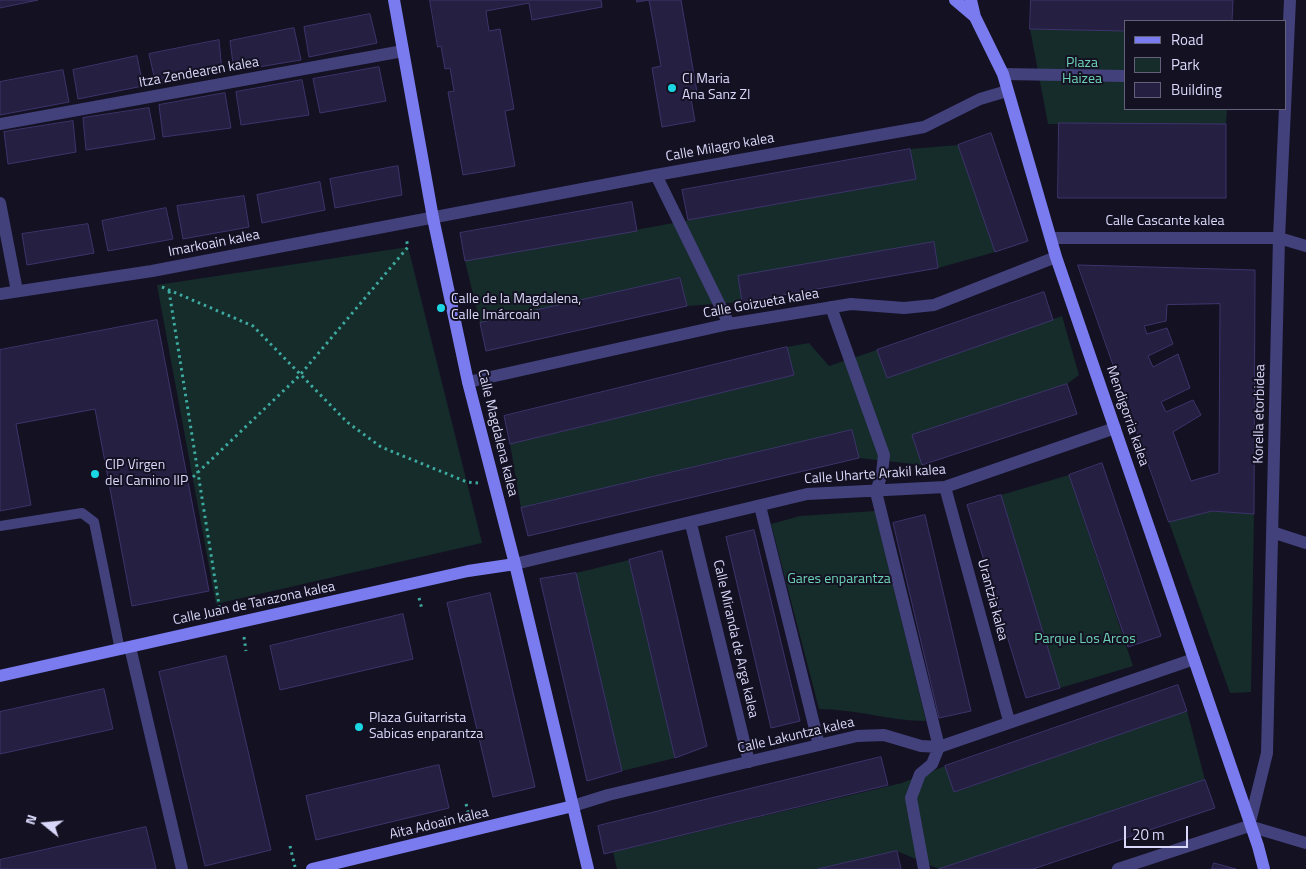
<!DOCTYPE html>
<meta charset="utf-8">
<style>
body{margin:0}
#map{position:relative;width:1306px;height:869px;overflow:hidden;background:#141123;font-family:"Titillium Web",sans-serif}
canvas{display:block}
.legend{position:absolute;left:1124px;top:20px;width:162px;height:90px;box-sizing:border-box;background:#141123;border:1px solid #636179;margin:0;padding:6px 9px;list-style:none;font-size:15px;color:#dad8fa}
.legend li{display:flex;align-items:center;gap:10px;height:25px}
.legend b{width:25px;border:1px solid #636179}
.north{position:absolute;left:20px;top:799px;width:50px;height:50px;-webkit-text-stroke:4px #141123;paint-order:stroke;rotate:287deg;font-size:14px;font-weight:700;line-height:20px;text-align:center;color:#dad8fa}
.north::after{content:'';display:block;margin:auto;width:18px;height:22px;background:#dad8fa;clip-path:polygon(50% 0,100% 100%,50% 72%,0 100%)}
.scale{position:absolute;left:1124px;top:826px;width:64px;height:22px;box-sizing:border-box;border:2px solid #dad8fa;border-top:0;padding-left:6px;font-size:15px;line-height:18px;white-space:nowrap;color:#dad8fa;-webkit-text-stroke:4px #141123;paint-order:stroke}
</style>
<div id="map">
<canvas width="1306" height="869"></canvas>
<ul class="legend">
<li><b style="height:6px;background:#7a7bef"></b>Road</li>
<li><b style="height:14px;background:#152c2a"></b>Park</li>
<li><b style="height:14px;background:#251f42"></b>Building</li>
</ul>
<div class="north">N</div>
<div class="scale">20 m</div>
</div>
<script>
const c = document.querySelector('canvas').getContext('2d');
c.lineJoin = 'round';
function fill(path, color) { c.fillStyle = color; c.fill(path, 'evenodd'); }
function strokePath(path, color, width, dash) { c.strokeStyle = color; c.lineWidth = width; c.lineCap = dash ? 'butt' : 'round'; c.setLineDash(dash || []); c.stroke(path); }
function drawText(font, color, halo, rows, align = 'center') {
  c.font = font + ' "Titillium Web",sans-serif'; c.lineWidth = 4; c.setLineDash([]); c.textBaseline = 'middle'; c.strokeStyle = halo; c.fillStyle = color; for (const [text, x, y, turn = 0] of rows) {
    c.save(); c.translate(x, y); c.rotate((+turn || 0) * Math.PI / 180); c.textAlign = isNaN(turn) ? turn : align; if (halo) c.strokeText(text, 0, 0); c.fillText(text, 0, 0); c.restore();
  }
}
const green = new Path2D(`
 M1030,29L1125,31V109H1227L1226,124H1048Z
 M958,145L995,252L938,268L934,242L738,276L742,302L687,306L680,278L480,323L465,261L915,179L910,149Z
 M408,247L482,543L216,604L157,285Z
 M1062,316L1079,375L1067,384L913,435L922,465L859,458L851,430L521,508L510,444L794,375L787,347L809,343L829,366L877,350L887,378Z
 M1069,475L1133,666L1060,688L1001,495Z
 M875,511L926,721C890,721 856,709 819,709L771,524L800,516Z
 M1212,511L1254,514L1251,692L1230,693L1169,522Z
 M629,560L675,758L622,771L576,573Z
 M1187,711L1205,780L939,869L897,851L818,869H617L613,852L902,783L945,766L955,792Z`);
const building = new Path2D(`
 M0,0H38L0,8Z
 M430,0H601L602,7L532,20L529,3L486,11L489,31L500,29L514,109L505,111L515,166L463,175L448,92L454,91L450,68L445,69L441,46L438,47Z
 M637,0H681L697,92L690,93L695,121L662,127L652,68L661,66L649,0L637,2Z
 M1031,0H1233L1232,21H1125V31L1030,29Z
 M370,14L377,43L309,57L304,27Z
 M294,28L301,60L234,71L230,41Z
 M219,40L222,71L156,85L149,54Z
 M137,56L143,86L78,99L73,70Z
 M379,67L386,101L320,113L313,79Z
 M63,70L69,102L0,115V82Z
 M302,80L309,115L241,125L236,92Z
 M225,93L231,128L163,137L159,105Z
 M149,108L155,139L86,150L83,118Z
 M73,121L76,152L8,164L4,132Z
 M1059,123L1226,124V198H1058Z
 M991,133L1028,241L995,252L958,145Z
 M910,149L916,179L688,220L682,190Z
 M398,166L402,195L335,208L330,179Z
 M320,182L325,210L262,223L257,195Z
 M244,196L249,227L183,239L177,206Z
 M632,202L637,231L465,261L460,233Z
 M166,208L173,239L108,251L102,221Z
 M88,224L94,253L27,265L22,234Z
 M934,242L938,268L742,302L738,276Z
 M1078,265L1255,270L1254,514L1212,511L1169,522ZM1220,304L1219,473L1191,481L1173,432L1201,415L1193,400L1166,412L1161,402L1190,388L1178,354L1153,367L1148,356L1173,344L1167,328L1147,334L1144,326L1166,321L1167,305Z
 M680,278L687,306L486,351L480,323Z
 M1044,292L1053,320L887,378L877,350Z
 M157,320L209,591L132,606L95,409L16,424L31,505L0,511V350Z
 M787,347L794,375L510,444L504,416Z
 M1067,384L1077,414L922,465L912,435Z
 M852,430L859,458L528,536L521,508Z
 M1102,463L1161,636L1128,647L1069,475Z
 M1001,495L1060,688L1026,698L967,505Z
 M925,515L971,711L939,718L893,523Z
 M754,530L800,721L771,728L726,537Z
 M662,551L707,746L675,758L629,560Z
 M576,573L622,771L587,781L540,579Z
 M490,593L535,787L493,797L447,603Z
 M403,614L413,659L280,690L270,646Z
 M226,656L271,850L205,866L159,672Z
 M1178,685L1187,711L954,792L945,766Z
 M104,689L113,729L0,754V712Z
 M881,757L888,785L604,854L598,826Z
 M439,765L449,808L316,840L306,796Z
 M1205,780L1215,808L1033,869H939Z
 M146,827L156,869H0V860Z
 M897,851L901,869H818Z
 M1214,863L1236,869H1212Z`);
const path = new Path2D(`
 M162,287L253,326L347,422L381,447L467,482L478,483
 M169,291L220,611
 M193,477L300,375L408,247L406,238
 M419,598L422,609
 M244,637L246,651
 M466,804L469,815
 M290,846L295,867`);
const lane = new Path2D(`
 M0,526L82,513L94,522L120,650`);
const street = new Path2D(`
 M1003,74L1125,76
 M0,124L403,51
 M656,175L729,324
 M0,203L17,291
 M1051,238H1279L1306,246
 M0,294L152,271L656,175L924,127L980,99L1007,91
 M831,307L884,455L882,473L876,492L939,747L932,764L920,774L911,798L924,869
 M468,382L729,324L851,304L904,308L934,305L1056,257
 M945,487L1009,721
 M760,506L819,745
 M691,524L749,762
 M1272,532L1306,543
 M515,564L807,494L945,487L1115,428
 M130,647L182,869
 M573,806L608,795L857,736L884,735L921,746L939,747L1194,659
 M1249,826L1267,753L1279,238L1290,0
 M1249,826L1306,843
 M1118,869L1249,826`);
const secondary = new Path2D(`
 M394,0L433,218L468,382L515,564L588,869
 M955,0L975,17
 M971,0L975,17L1003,74L1056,257L1258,846L1264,869
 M0,676L468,571L515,564
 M312,869L573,806`);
const markers = [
 [672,88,5,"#1bd6e3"],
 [441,308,5,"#1bd6e3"],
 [95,474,5,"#1bd6e3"],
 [359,727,5,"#1bd6e3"]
];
const parkNames = [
 ["Plaza",1082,64],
 ["Haizea",1082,80],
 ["Gares enparantza",839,580],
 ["Parque Los Arcos",1085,640]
];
const streetNames = [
 ["Itza Zendearen kalea",199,73,-10],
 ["Calle Milagro kalea",720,148,-10],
 ["Calle Cascante kalea",1165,222],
 ["Imarkoain kalea",214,244,-11],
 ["Calle Goizueta kalea",761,304,-10],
 ["Korella etorbidea",1260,414,-89],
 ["Mendigorria kalea",1127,416,71],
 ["Calle Magdalena kalea",497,433,76],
 ["Calle Uharte Arakil kalea",875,475,-4],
 ["Urantzia kalea",992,600,75],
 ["Calle Juan de Tarazona kalea",254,604,-12],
 ["Calle Miranda de Arga kalea",735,639,77],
 ["Calle Lakuntza kalea",796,736,-13],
 ["Aita Adoain kalea",439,824,-13]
];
const poiNames = [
 ["CI Maria",682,80],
 ["Ana Sanz ZI",682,96],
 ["Calle de la Magdalena,",451,300],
 ["Calle Imárcoain",451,316],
 ["CIP Virgen",105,466],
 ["del Camino IIP",105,482],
 ["Plaza Guitarrista",369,719],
 ["Sabicas enparantza",369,735]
];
fill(green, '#152c2a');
fill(building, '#251f42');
strokePath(building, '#3d346b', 1);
strokePath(path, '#3da99f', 3, [2.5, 4]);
strokePath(lane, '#42417c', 10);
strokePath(street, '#42417c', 12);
strokePath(secondary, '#7a7bef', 12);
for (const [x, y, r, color] of markers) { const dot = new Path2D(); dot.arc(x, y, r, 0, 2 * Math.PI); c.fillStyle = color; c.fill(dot); strokePath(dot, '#141123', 2); }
drawText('14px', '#6cd2b5', '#141123', parkNames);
drawText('14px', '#dad8fa', '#141123', streetNames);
drawText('14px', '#dad8fa', '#141123', poiNames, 'left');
</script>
